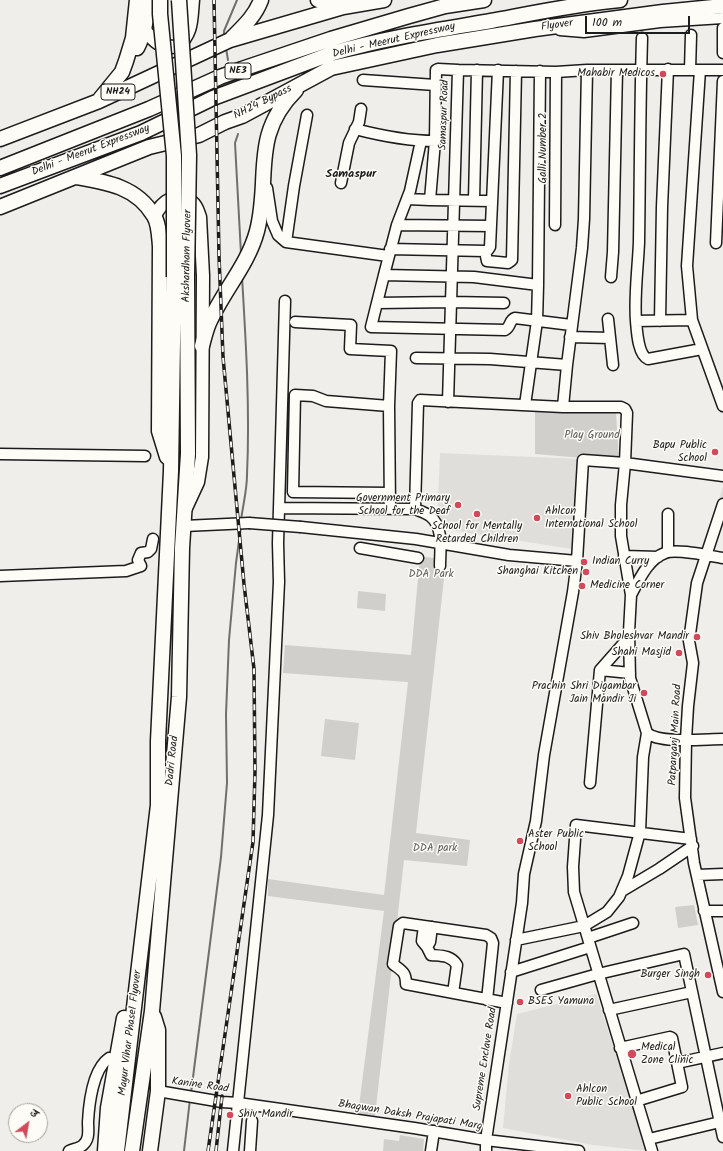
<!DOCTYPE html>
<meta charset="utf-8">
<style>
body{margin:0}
#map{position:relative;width:723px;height:1151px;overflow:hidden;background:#f0eeea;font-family:Kalam,"Playpen Sans Deva",sans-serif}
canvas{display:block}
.north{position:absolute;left:8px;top:1103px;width:40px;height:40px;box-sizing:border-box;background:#fdfcf7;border:1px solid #a3a29f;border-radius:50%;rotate:31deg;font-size:11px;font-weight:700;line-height:16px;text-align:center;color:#1c1c1c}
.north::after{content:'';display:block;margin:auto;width:14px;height:18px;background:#d1495b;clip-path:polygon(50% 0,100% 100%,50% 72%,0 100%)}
.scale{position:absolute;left:585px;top:16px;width:105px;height:18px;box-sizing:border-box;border:2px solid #1c1c1c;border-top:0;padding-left:5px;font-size:12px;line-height:14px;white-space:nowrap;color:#1c1c1c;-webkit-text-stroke:3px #fdfcf7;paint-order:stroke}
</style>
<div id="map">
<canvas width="723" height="1151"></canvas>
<div class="north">उ</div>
<div class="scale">100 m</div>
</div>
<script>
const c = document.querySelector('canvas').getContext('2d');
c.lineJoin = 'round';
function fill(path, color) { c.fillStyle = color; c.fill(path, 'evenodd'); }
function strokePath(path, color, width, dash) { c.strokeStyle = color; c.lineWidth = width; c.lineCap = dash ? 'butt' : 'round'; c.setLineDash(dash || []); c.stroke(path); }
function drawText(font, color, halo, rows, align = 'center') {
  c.font = font + ' Kalam,sans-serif'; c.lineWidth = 3; c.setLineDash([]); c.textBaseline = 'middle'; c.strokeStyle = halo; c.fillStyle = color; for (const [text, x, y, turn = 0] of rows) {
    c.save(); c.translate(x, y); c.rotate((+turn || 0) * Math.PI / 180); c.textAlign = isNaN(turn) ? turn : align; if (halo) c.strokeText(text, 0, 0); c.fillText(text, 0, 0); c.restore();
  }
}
const built = new Path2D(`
 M440,453L581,459L578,550L437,528Z
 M723,487V524L704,584L696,640L700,663L691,744L692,797L704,889L693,886L680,798L679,745L687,666L683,641L691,581Z
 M596,994L648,1151L593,1145L503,1128L509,1064L517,1014Z`);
const green = new Path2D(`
 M535,412L616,413L619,461L535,454Z
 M420,556L446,560L416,833L470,840L467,866L404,860L375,1116L358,1114L384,911L268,896V879L384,895L408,682L283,673L285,645L411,655Z
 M358,591L386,594L385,611L357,608Z
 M325,719L359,723L355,760L321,756Z
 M694,905L698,925L678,928L675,907Z
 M400,1135L424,1139L423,1151H383L384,1139L399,1141Z`);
const stream = new Path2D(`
 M224,36V31L237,0
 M226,48L228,60
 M238,134L235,143L241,254
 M241,520C243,505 247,490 247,475C250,409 246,343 242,277
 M191,1093L221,857L227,783L226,714L229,640L236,563L241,526
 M184,1151L190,1099`);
const minor = new Path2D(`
 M723,28V53
 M560,30L584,32L660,22L723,18
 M642,38C640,106 640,174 639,242C638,268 634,295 636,321C637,332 638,355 648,359L702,349
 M690,70L691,35
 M700,70L687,266L692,320L723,406
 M363,80L435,85
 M355,129C382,136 408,141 435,141L436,70L438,69L458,70
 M421,141L410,191L397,225L384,275L474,277L538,285L540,71
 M341,183L349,143L359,122L361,109
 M267,188L272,221L278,235L286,242L388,256
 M407,199L430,200L435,141
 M430,200L492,201
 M474,200L477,70
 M397,225L491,226
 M555,225L556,72
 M286,242L294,186L307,115
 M716,243L723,81
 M390,249L485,251L488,250L490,247L498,70
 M485,251L487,261L508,263L512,260L516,71
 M384,275L371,327L505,330C511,327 509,320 515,318L571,325
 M611,277L613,252L617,70
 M377,303L451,302L504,303
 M608,319L613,365
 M636,321L692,320
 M660,321L662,207L668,69
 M295,322L351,325L350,349L391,351L389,406L390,509
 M570,337L610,338
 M416,358L490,359L567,365
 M448,402L458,70L556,72L587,70H723
 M525,405L537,321L538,285
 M389,406L326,401L313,396L295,395L293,492L389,493
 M563,407L567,365L582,248L584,219L587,70
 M0,454L145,456
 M723,504L697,583L689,641L693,663L688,706L686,740L685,798L694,863L723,992
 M279,508L415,509C420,511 426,513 430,516C444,527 440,550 440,566
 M415,509L418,403L420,400L563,407H621L625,409L627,413L625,463L723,476
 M668,514V552
 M184,526L249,523
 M301,527L416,539L509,555L577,561
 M360,548L418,558
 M624,556L658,557
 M0,576L126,571L141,566L138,560L141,553L148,552L151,549L153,539
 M631,595C639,580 648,559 665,553C676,548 710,556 723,558
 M600,670L630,673
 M590,783L600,670L630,636
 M697,875L723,874
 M622,891L659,869L693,846
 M704,911H723
 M424,926L422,941L427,947L430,942L432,927
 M588,938L633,923
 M516,940L584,926L607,912L619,897L628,876L640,832L643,757L647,733
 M427,947L431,955C441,956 451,955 457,965L453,993
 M511,972L590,947
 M541,990L598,974L684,954L723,1137
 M487,1000L493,943L491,938L486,935L403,923L399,926L393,964C402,971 406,972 406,984L507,1003
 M609,1010L692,992
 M620,1048L670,1037L672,1038L682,1087L636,1101
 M677,1063L723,1053
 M158,1091L222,1102L238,1103L414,1128L486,1140L579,1151
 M649,1139L720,1122
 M69,1151C73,1149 80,1148 83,1145C90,1139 88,1130 88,1122C89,1103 93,1069 109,1058
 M233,1151L268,815L279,582L278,543L285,301
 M250,1151L252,1121
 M431,1151L434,1131
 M486,1151V1140L522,903L524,874L536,821L544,755L573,592L577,561L583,460L625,463L621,505V536L631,595L629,632L630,678L647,733C660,744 705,739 723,739
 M652,1151L574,892L573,867L576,825L691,839`);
const major = new Path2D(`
 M144,29C155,43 159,47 177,47C193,33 191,20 193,0
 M155,216C161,202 178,189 193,203C197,206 198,212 200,217L203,276L202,457L198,482L186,508`);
const highway = new Path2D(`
 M318,0L332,5L343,7
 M232,38C244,26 255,16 261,0
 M137,48C145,33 147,17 148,0
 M100,99L122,72L126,61L133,38L137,0
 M0,139L99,101L230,40L343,7L384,0
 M0,168L149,109L220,77L242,69L331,39L409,16L445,6L484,0
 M77,177C107,182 137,187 154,216C159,224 159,236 160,246L159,431L167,457
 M0,186L141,133L213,98L333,53C384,38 438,30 491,21C534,13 576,4 620,0
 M0,207L149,147L199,135L225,122L242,116L331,68L437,45L535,29L663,12L723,6
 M202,346C204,338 206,330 209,323C223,291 248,265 257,231C271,177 250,136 296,90
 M105,1151L108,1108L124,1018
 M117,1151L158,805V741L171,471L174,277
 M132,1151L152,1011L179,697L182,548L188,454L187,275
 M150,1151L158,1091V1030L154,1017`);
const rail = new Path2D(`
 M208,1151L253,842L255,772L254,669L244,584L223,357L219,256L214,0
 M216,1151L222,1096`);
const minorBridge = new Path2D(`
 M249,523L301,527`);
const highwayBridge = new Path2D(`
 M160,0V14L174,156V277
 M179,0L189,155L187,275`);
const markers = [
 [663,74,4,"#d1495b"],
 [715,452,4,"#d1495b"],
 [458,505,4,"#d1495b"],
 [477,514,4,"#d1495b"],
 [537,518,4,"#d1495b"],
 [584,562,4,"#d1495b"],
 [586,572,4,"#d1495b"],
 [582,586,4,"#d1495b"],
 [697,637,4,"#d1495b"],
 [679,653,4,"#d1495b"],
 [644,693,4,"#d1495b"],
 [520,841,4,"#d1495b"],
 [708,975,4,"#d1495b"],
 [520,1002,4,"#d1495b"],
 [632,1054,5,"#d1495b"],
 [568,1096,4,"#d1495b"],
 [230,1115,4,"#d1495b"]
];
const shields = [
 [238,71,26],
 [118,92,34]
];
const shieldNames = [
 ["NE3",238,71],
 ["NH24",118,92]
];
const streetNames = [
 ["Flyover",557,26,-8],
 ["Delhi - Meerut Expressway",394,41,-13],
 ["NH24 Bypass",263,103,-27],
 ["Samaspur Road",445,115,-88],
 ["Galli Number 2",544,148,-90],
 ["Delhi - Meerut Expressway",91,151,-21],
 ["Akshardham Flyover",188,256,-89],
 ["Patparganj Main Road",676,735,-87],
 ["Dadri Road",173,761,-84],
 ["Mayur Vihar Phase1 Flyover",131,1033,-83],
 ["Supreme Enclave Road",486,1059,-81],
 ["Kanine Road",200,1086,8],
 ["Bhagwan Daksh Prajapati Marg",410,1116,9]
];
const poiNames = [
 ["Mahabir Medicos",655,74],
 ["Bapu Public",707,446],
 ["School",707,459],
 ["Government Primary",450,499],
 ["School for the Deaf",450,512],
 ["Ahlcon",545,512,"left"],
 ["International School",545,525,"left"],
 ["School for Mentally",477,527,"center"],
 ["Retarded Children",477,540,"center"],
 ["Indian Curry",592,562,"left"],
 ["Shanghai Kitchen",578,572],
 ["Medicine Corner",590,586,"left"],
 ["Shiv Bholeshvar Mandir",689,637],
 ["Shahi Masjid",671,653],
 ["Prachin Shri Digambar",636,687],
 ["Jain Mandir Ji",636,700],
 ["Aster Public",528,835,"left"],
 ["School",528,848,"left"],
 ["Burger Singh",700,975],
 ["BSES Yamuna",528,1002,"left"],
 ["Medical",641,1048,"left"],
 ["Zone Clinic",641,1061,"left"],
 ["Ahlcon",576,1090,"left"],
 ["Public School",576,1103,"left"],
 ["Shiv Mandir",238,1115,"left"]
];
const parkNames = [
 ["Play Ground",592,436],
 ["DDA Park",431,575],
 ["DDA park",435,849]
];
const neighbourhoodNames = [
 ["Samaspur",351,175]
];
fill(built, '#e0deda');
fill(green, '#d0cfcc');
strokePath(stream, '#706f6d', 2);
strokePath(minor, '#1c1c1c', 13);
strokePath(major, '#1c1c1c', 15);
strokePath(highway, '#1c1c1c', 17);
strokePath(minor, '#fdfcf7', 10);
strokePath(major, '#fdfcf7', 12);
strokePath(highway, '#fdfcf7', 14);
strokePath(rail, '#1c1c1c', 3.5);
strokePath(rail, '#fdfcf7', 2, [6]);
strokePath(minorBridge, '#1c1c1c', 13, []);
strokePath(highwayBridge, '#1c1c1c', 17, []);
strokePath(minorBridge, '#fdfcf7', 10);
strokePath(highwayBridge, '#fdfcf7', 14);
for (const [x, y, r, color] of markers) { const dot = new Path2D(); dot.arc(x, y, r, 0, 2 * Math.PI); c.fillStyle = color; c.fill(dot); strokePath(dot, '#fdfcf7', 1.5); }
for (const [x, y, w] of shields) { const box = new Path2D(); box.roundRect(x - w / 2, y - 8, w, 16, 3); c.fillStyle = '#fdfcf7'; c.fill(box); strokePath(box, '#1c1c1c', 1); }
drawText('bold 10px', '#1c1c1c', null, shieldNames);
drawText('11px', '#1c1c1c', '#fdfcf7', streetNames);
drawText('11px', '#1c1c1c', '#fdfcf7', poiNames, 'right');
drawText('11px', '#5b5b5a', '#fdfcf7', parkNames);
drawText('bold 12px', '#1c1c1c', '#fdfcf7', neighbourhoodNames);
</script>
